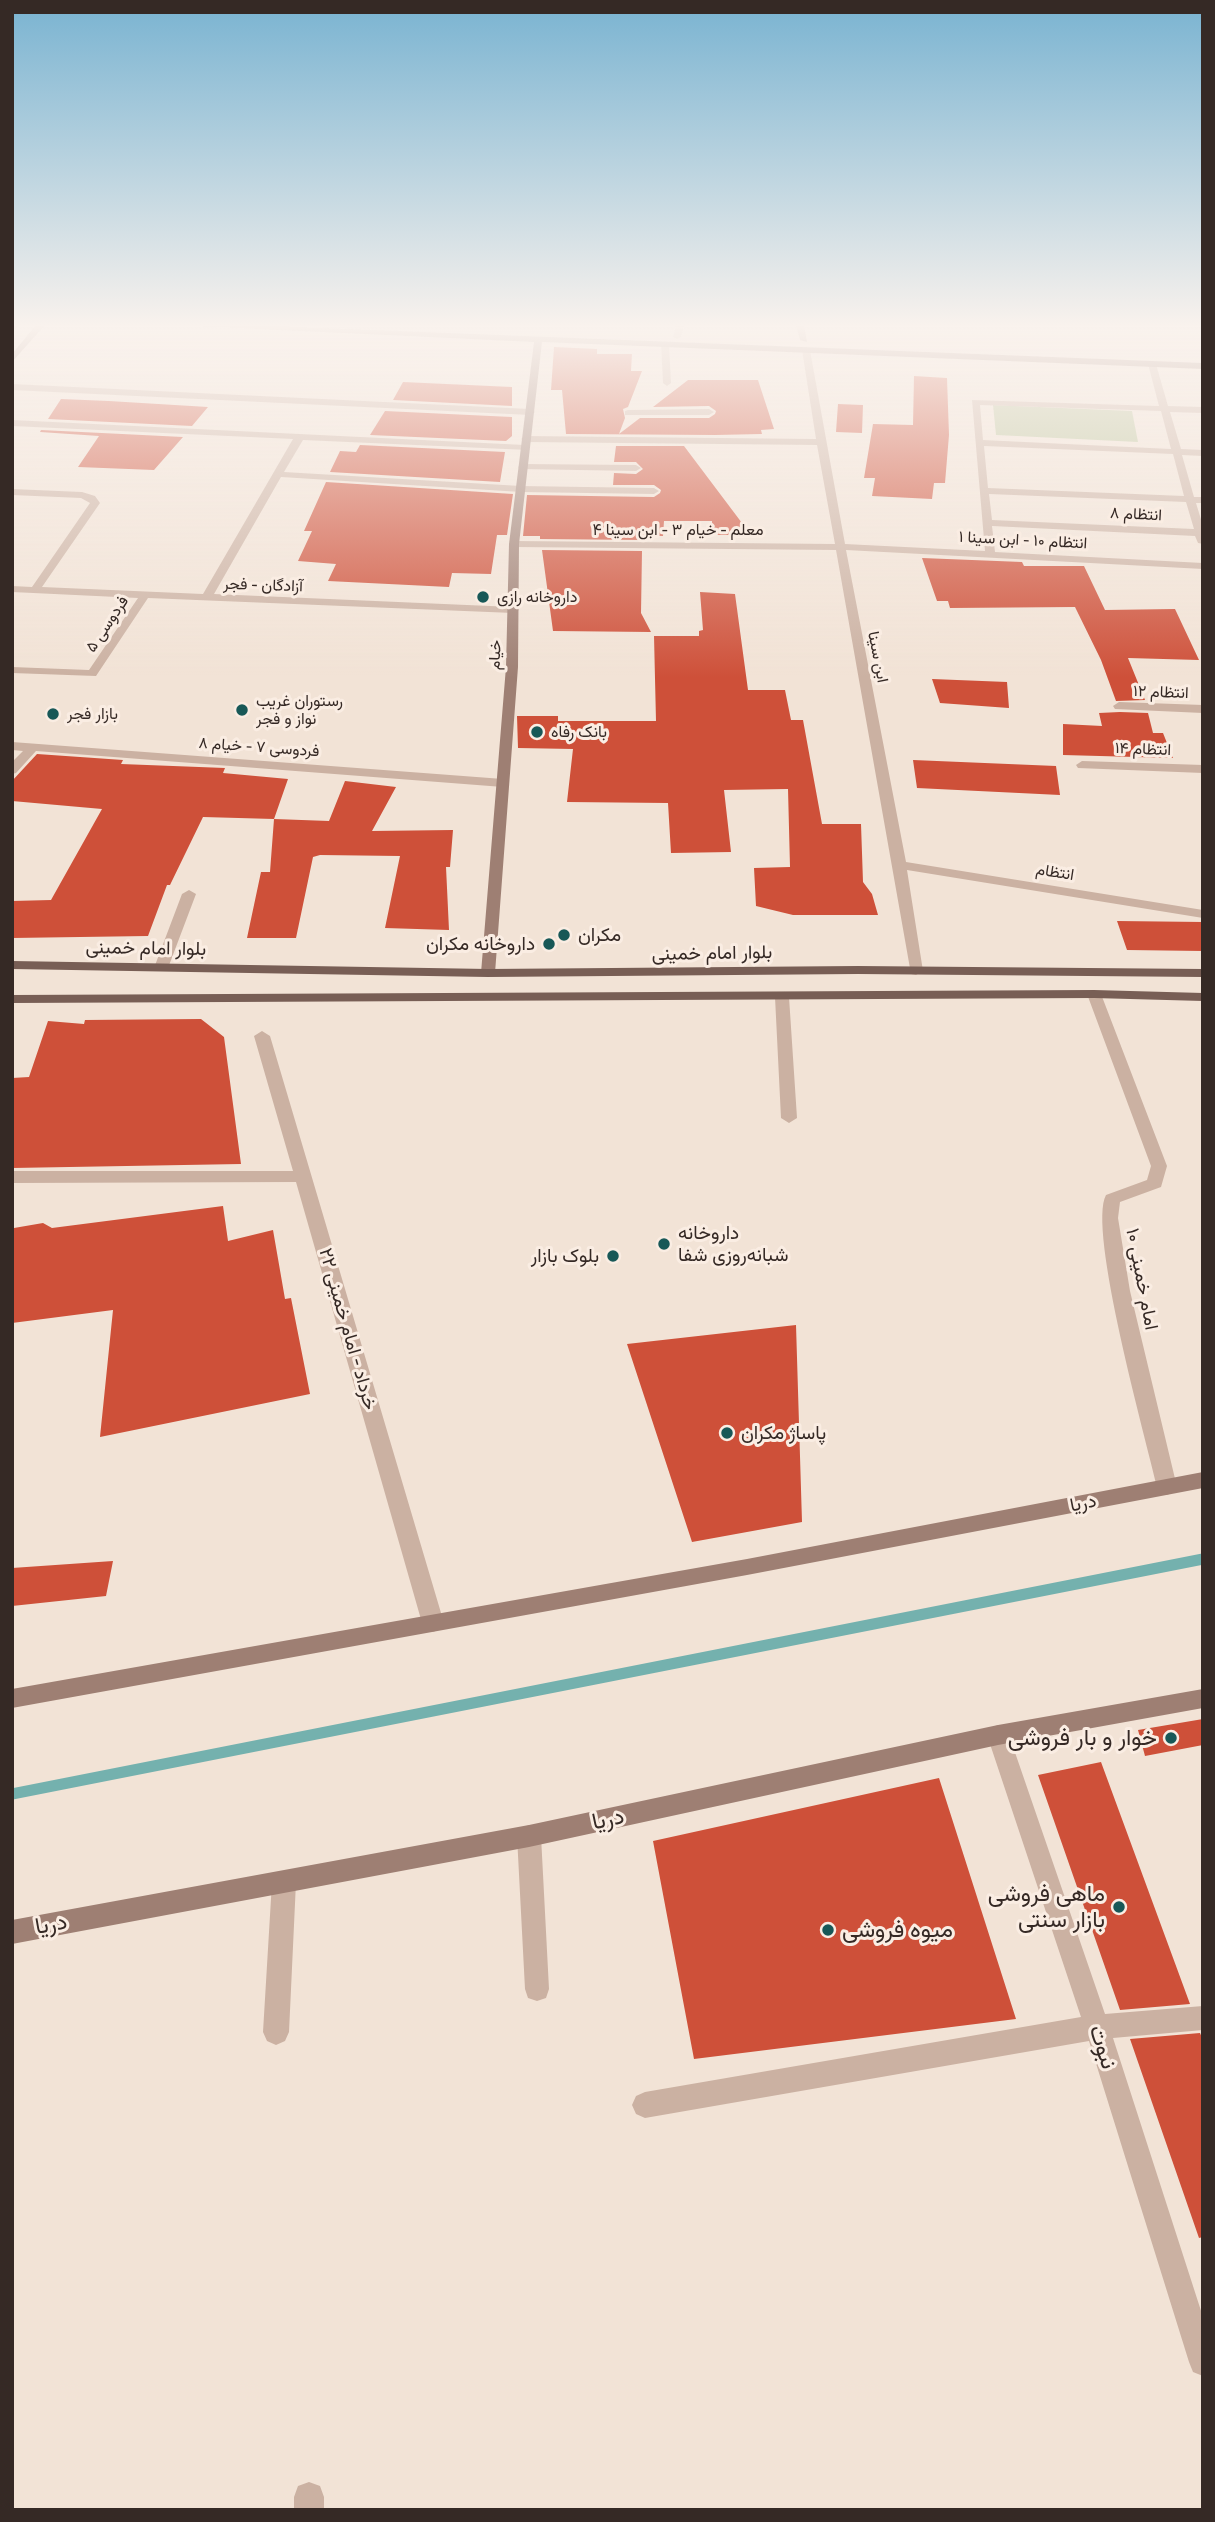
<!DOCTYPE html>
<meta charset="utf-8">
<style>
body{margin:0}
#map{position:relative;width:1215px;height:2522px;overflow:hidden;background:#f2e3d6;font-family:"Golos Text",sans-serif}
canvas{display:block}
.frame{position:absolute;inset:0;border:14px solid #352925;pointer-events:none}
</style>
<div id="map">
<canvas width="1215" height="2522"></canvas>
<div class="frame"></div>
</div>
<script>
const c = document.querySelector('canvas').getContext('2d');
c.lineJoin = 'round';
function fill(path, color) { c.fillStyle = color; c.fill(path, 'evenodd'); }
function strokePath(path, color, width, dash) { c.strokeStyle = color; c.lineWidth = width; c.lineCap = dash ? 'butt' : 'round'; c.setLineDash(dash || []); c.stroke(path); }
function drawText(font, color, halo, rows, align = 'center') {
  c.font = font + ' "Golos Text",Vazirmatn,sans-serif'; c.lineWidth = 6; c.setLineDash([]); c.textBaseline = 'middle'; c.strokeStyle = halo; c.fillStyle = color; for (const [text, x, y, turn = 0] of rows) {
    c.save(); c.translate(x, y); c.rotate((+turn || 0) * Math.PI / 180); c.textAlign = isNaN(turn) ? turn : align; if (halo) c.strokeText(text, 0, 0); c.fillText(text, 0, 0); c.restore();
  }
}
const green = new Path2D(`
 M993,405L1132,411L1138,442L996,435Z`);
const stream = new Path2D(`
 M12,1794L1203,1559`);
const building = new Path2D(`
 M554,347L597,349V354H632L631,371H642L628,407L623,409L625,418L619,434L640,418H709L715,414L716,411L709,406L653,407L688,380H758L774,429L761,430L762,434L715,435L566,434L562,390H551Z
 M914,376L947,378L949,435L945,483H934L932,499L872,496L875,478H864L873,424L913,425Z
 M403,382L512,387V406L393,400Z
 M61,399L109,401L208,407L192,426L48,419Z
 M838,404L863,405L862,433L836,432Z
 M385,411L512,417V436L506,441L370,435Z
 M41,430L183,437L154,470L78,467L99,436L40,432Z
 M360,445L505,452L500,482L330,472L340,451L356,452Z
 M616,446H684L751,535H712V521H664L663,536H642V540L540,539V536H523L527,495L654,497L660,493L661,490L654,485H613L614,473L636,474L643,469L636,462H614Z
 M326,482L513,494L507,535H497L491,574L452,573L449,587L328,581L336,564L298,561L312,531H304Z
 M542,550L642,551L641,613L651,632L553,631Z
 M922,558L1022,562L1024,566H1084L1105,610L1175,609L1199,660L1128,658L1145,700L1116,701L1101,660L1075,607L950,608L948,601H937Z
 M700,592L735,594L748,690H785L791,720H803L822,824H861L863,882L872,894L878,915H793L756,906L754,868L790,867L788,789L724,790L731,852L671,853L668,803L567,802L573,749L518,748L517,716H558V721H656L654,636H699V631L703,630Z
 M932,679L1007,682L1009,708L940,703Z
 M1120,712L1148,713L1153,733H1163L1173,758L1063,755V724L1102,726L1099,713Z
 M37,754L123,760L121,764L225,768L223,773L288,779L274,819L203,817L170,885H167L148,936L12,938V901L51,900L102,809L12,801V781Z
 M913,760L1056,766L1060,795L917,788Z
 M345,781L396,787L372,831L453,830L450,867H446L449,930L385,928L400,856L320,855L313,857L296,938H247L261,872H270L274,819L329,821Z
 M1117,921L1203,922V951L1127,950Z
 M201,1019L224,1037L241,1164L12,1168V1078L29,1077L48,1021L84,1024L85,1020Z
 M223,1206L228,1241L273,1230L285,1299L291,1298L310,1394L100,1437L113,1310L12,1323L14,1228L43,1223L52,1228Z
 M796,1325L802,1522L692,1542L627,1344Z
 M113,1561L106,1596L12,1606V1568Z
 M1203,1719V1745L1145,1756L1138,1730Z
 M1101,1762L1190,2004L1120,2010L1038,1775Z
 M939,1778L1016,2019L694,2059L653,1841Z
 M1200,2033L1203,2040V2237L1199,2238L1130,2039Z`);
const street = new Path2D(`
 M676,325H684L681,337L677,339L673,337Z
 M665,341L669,344L671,383L667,386L663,383L661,344Z
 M806,347L810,350L845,544L985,551L972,400L1159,406L1148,364L1152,361L1156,364L1168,406L1203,407V413L1170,412L1181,449L1203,450V456L1182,455L1194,497H1203V503H1196L1203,526V544L1198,543L1195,536L992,526L995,552L1203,563V569L846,550L906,862L1203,910V918L907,870L923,971L916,975L911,974L836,550L514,547L509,544L514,541L835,544L817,445L526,442L521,439L526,436L816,439L802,350ZM980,405L1161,411L1171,449L983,440ZM984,446L1173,454L1184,496L988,488ZM989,494L1186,502L1194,529L992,520Z
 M12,384L530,409L535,412L530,415L12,390Z
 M628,410L709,409L714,412L709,415H625V411Z
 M12,420L525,445L528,446V450L303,440L284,472L521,486L654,488L659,491L654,494L521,492L281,477L214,594L513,607L519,610L513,613L148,598L96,676L12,673V667L89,670L138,598L12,592V586L32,587L90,503L81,498L12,495V489L82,492L95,496L100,503L42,587L203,594L293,439L12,426Z
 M523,464L636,465L641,468L636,471L520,469L518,467Z
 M1119,702L1203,705V713L1115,709L1113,706Z
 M12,742L503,779L509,783L503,787L36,751L16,773L12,774V762L23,751L12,750Z
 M1082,761L1203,765V773L1078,768L1076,765Z
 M189,890L196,894L168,968L166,971H156L154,968L182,894Z
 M1094,990L1101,994L1167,1166L1161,1187L1120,1202L1118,1218L1130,1291L1177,1487L1174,1492L1167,1495L1160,1492L1157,1487C1146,1439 1087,1229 1106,1195L1147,1180L1151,1166L1087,994Z
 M782,993L789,997L797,1118L789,1123L781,1118L775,997Z
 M262,1031L270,1036L444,1623L440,1629L433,1632L426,1629L422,1623L296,1182L12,1183V1171H293L254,1036Z
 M998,1725L1006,1728L1009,1735L1105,2014L1203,2006V2030L1113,2038L1203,2317V2376L1193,2372L1189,2362L1089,2041L645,2118L636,2114L632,2105L636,2096L645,2092L1081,2017L987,1735L990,1728Z
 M529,1825L537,1828L541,1836L549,1989L546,1998L537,2001L528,1998L525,1989L517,1836L521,1828Z
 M284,1871L292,1874L296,1882L289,2032L285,2041L276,2045L267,2041L263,2032L272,1882L276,1874Z
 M309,2482L320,2486L324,2497V2510H294V2497L298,2486Z`);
const secondary = new Path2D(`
 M12,325H20L12,332Z
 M36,325H45L12,362V354Z
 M174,325H248L1203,363V369L542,342L519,544L518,667L495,973L488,977L481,973L506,667L509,544L534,342Z
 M796,325H804L807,342L800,340Z
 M1203,1472V1488L747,1575L12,1708V1689L747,1559Z
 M1203,1689V1708L998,1745L529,1847L12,1944V1920L529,1825L998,1725Z`);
const primary = new Path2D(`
 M12,961L488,969L858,966L1203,969V977L858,974L488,977L12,969Z
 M1094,990L1203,993V1001L1094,998L12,1003V995Z`);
const markers = [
 [483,597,7,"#185857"],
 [242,710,7,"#185857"],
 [53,714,7,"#185857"],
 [537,732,7,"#185857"],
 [564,935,7,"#185857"],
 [549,944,7,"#185857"],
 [664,1244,7,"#185857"],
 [613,1256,7,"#185857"],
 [727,1433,7,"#185857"],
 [1171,1738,7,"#185857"],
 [1119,1907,7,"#185857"],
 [828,1930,7,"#185857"]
];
const farStreetnames = [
 ["انتظام ۸",1136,514,3],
 ["معلم - خیام ۳ - ابن سینا ۴",678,530],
 ["انتظام ۱۰ - ابن سینا ۱",1023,540,3],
 ["آزادگان - فجر",263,585,2],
 ["فردوسی ۵",107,624,-56],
 ["خیام",495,655,-88],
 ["ابن سینا",878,657,79],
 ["انتظام ۱۲",1161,692,2],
 ["فردوسی ۷ - خیام ۸",259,747,4],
 ["انتظام ۱۴",1143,749,2],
 ["انتظام",1055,872,9]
];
const farPoinames = [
 ["داروخانه رازی",497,597],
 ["رستوران غریب",256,701],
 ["نواز و فجر",256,719],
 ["بازار فجر",67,714],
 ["بانک رفاه",551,732]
];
const poiNames = [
 ["مکران",578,935],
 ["داروخانه مکران",535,944,"right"],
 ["داروخانه",678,1233],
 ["شبانه‌روزی شفا",678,1255],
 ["بلوک بازار",599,1256,"right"],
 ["پاساژ مکران",741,1433]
];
const streetNames = [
 ["بلوار امام خمینی",146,948,1],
 ["بلوار امام خمینی",712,953,-1],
 ["امام خمینی ۱۰",1142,1279,79],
 ["خرداد - امام خمینی ۲۲",348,1329,74],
 ["دریا",1083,1503,-11]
];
const nearPoinames = [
 ["خوار و بار فروشی",1157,1738],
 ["ماهی فروشی",1105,1894],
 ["بازار سنتی",1105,1920],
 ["میوه فروشی",842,1930,"left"]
];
const nearStreetnames = [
 ["دریا",608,1819,-12],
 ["دریا",51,1924,-10],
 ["نبوت",1103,2047,72]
];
fill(green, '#b7c296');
strokePath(stream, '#74b1ae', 11);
fill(building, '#ce5039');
fill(street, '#cbb1a2');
fill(secondary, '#9e7f73');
fill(primary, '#785e55');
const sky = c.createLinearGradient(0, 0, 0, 678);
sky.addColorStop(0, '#79b3d1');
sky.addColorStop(0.48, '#f9f2ed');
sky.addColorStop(1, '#f9f2ed00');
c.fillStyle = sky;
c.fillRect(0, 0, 1215, 678);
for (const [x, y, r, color] of markers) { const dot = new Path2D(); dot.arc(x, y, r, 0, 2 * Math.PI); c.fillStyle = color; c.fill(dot); strokePath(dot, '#faede3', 2.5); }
drawText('16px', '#352925', '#faede3', farStreetnames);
drawText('16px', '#352925', '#faede3', farPoinames, 'left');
drawText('19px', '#352925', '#faede3', poiNames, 'left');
drawText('19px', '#352925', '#faede3', streetNames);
drawText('23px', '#352925', '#faede3', nearPoinames, 'right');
drawText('23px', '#352925', '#faede3', nearStreetnames);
</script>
